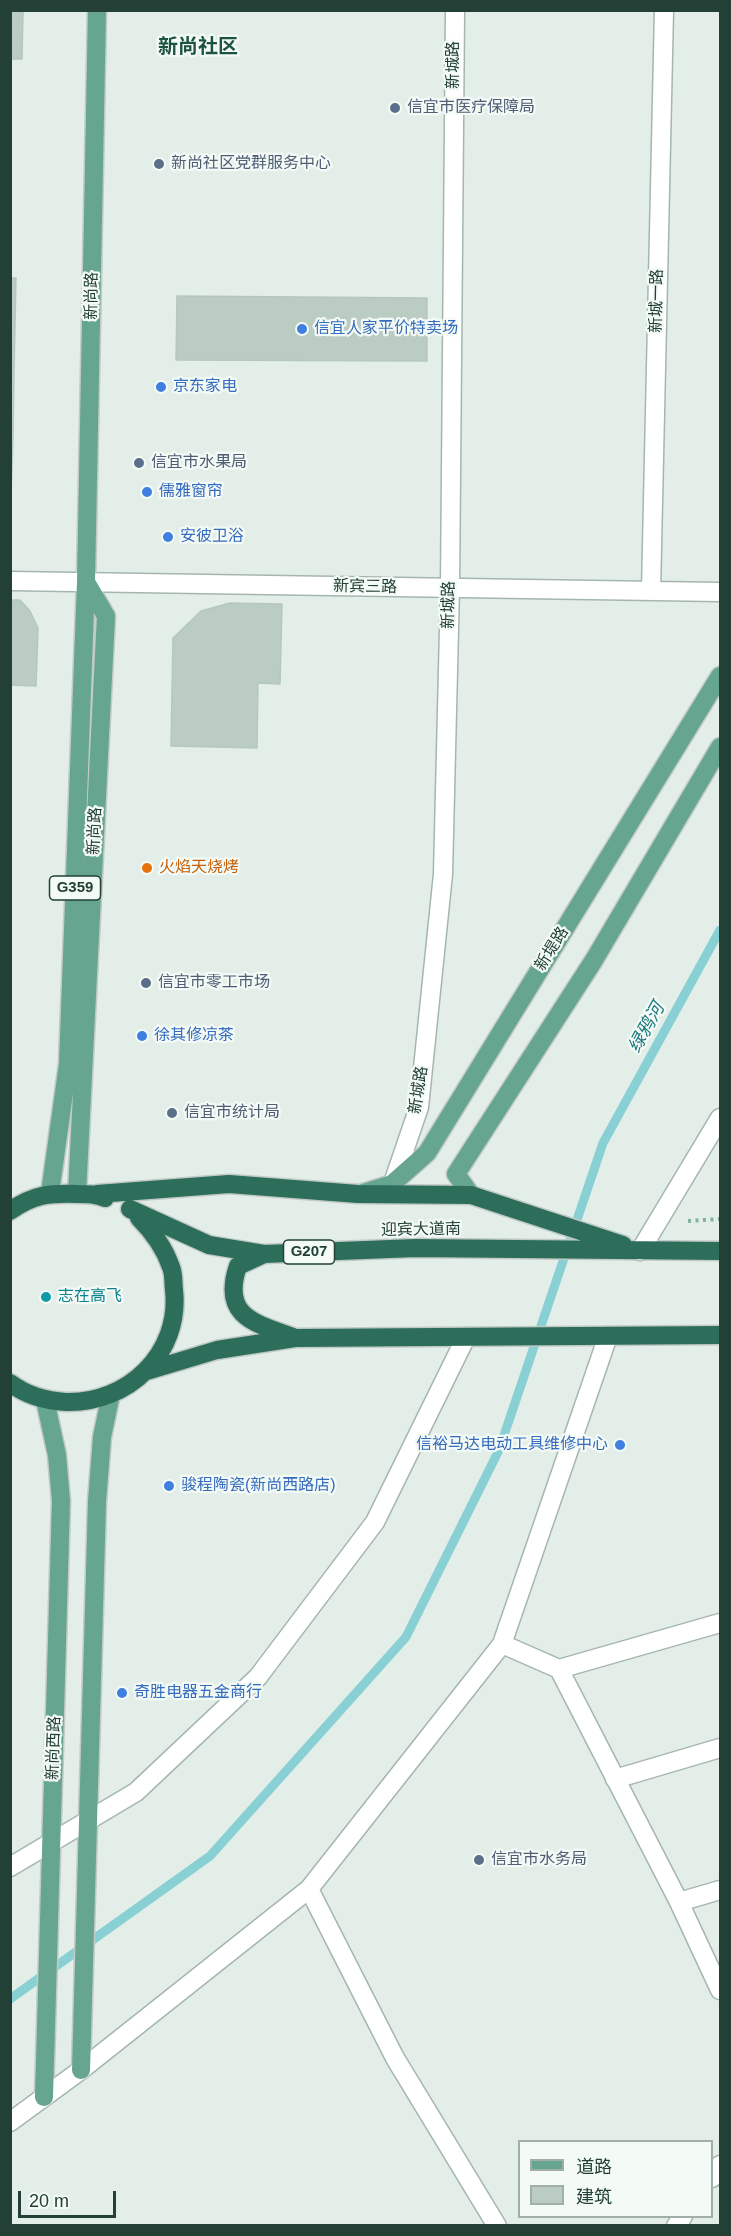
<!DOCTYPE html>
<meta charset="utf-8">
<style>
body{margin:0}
#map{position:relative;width:731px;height:2236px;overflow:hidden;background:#e3eee8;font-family:Arial,"Noto Sans SC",sans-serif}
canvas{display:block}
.frame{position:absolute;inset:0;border:12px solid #224035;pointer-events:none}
.legend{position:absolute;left:518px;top:2140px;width:195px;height:78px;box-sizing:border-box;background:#f4faf6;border:2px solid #a0b0a9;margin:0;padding:8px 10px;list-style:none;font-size:18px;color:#224035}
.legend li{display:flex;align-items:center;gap:12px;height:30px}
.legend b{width:30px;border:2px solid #a0b0a9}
.scale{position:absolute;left:18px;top:2191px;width:98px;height:27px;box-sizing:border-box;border:3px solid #224035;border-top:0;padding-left:8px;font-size:18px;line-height:21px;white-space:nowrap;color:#224035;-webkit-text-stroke:4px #f4faf6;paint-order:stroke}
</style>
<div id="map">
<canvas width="731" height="2236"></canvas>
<div class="frame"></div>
<ul class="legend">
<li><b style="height:8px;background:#66a58f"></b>道路</li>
<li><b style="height:16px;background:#bbccc3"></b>建筑</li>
</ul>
<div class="scale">20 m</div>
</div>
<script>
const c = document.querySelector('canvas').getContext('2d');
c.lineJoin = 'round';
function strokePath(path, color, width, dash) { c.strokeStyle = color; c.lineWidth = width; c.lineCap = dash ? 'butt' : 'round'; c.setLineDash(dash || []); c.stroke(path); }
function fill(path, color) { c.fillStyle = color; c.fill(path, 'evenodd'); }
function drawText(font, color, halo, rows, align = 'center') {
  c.font = font + ' Arial,"Noto Sans SC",sans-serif'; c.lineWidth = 4.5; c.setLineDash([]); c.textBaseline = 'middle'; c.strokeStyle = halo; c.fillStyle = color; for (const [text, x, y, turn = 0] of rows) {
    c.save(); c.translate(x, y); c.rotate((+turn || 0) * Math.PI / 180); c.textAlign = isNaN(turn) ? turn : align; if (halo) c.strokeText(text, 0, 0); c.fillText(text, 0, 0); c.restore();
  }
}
const stream = new Path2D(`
 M10,1999L210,1856L406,1637L499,1450L603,1143L720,930`);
const building = new Path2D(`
 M10,10H23L22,59H10Z
 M10,278H16L14,371L10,370Z
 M177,296L427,298V361L176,360Z
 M10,370L14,371L13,440H10Z
 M10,440H13L10,518Z
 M10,600H20L30,611L38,628L36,686L10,685Z
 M230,603L282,604L280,684L258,683L257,748L171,746L173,638L201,611Z`);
const path = new Path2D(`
 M688,1221L720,1219`);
const minor = new Path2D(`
 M10,581L720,592
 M651,591L664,10
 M391,1189L419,1107L443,874L450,588L455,10
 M640,1251L720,1118
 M608,1336L502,1644L559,1669L679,1902L720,1990
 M559,1669L720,1623
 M615,1779L720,1748
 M10,1867L136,1792L258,1677L375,1522L466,1337
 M309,1889L395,2058L497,2226
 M679,1902L720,1890
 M10,2122L81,2070L309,1889L502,1644
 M712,2178L720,2165
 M676,2226L683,2216`);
const major = new Path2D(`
 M50,1193L68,1064L86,582L97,10
 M363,1193L392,1184L427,1153L720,676
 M77,1194L106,616L86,582
 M471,1195L456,1174L594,960L720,747
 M81,2070L97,1502L102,1437L111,1394
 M44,2097L61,1501L57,1455L45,1400`);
const highway = new Path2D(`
 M97,1194L229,1184L358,1194L471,1195L623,1245
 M130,1209L209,1245L264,1254L415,1248L720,1251
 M10,1211C34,1194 50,1193 78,1194C88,1194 96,1194 105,1198
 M264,1254L238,1266C221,1316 254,1323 293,1337
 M147,1371L217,1350L295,1338L720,1335
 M10,1383C26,1395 47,1401 66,1402C128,1404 181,1353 174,1290C173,1282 174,1274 171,1267C164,1247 154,1233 139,1218`);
const markers = [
 [395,108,6,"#5c6f8a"],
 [159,164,6,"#5c6f8a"],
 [302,329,6,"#3f7fe0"],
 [161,387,6,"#3f7fe0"],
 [139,463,6,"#5c6f8a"],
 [147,492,6,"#3f7fe0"],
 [168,537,6,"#3f7fe0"],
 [147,868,6,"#e8710a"],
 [146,983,6,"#5c6f8a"],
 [142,1036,6,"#3f7fe0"],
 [172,1113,6,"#5c6f8a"],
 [46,1297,6,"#0f9aa8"],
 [620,1445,6,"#3f7fe0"],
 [169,1486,6,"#3f7fe0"],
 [122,1693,6,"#3f7fe0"],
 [479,1860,6,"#5c6f8a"]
];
const shields = [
 [75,888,51],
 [309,1252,51]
];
const shieldNames = [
 ["G359",75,888],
 ["G207",309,1252]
];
const streetNames = [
 ["新城路",454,65,-90],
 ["新尚路",92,296,-89],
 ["新城一路",657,301,-89],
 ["新宾三路",365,587,1],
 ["新城路",449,605,-89],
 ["新尚路",95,831,-87],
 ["新堤路",552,949,-58],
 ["新城路",419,1090,-81],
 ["迎宾大道南",421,1230,-1],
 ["新尚西路",54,1748,-88]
];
const serviceNames = [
 ["信宜市医疗保障局",407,108],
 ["新尚社区党群服务中心",171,164],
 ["信宜市水果局",151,463],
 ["信宜市零工市场",158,983],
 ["信宜市统计局",184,1113],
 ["信宜市水务局",491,1860]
];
const shopNames = [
 ["信宜人家平价特卖场",314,329],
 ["京东家电",173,387],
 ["儒雅窗帘",159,492],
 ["安彼卫浴",180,537],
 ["徐其修凉茶",154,1036],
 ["信裕马达电动工具维修中心",608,1445,"right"],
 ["骏程陶瓷(新尚西路店)",181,1486],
 ["奇胜电器五金商行",134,1693]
];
const foodNames = [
 ["火焰天烧烤",159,868]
];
const cultureNames = [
 ["志在高飞",58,1297]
];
const waterNames = [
 ["绿鸦河",647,1028,-61]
];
const quarterNames = [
 ["新尚社区",198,47]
];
strokePath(stream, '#89d0d5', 9);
fill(building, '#bbccc3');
strokePath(building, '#b5c8be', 1.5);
strokePath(minor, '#a5b6af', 21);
strokePath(major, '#c1cac6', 21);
strokePath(highway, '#c1cac6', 21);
strokePath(path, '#82b39f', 4, [3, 4.5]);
strokePath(minor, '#fff', 18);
strokePath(major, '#66a58f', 18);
strokePath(highway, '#2c6e5a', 18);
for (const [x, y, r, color] of markers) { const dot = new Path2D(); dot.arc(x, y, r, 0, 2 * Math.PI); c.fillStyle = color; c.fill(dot); strokePath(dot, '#f4faf6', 2); }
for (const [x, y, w] of shields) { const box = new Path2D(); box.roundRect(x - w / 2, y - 12, w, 24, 4.5); c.fillStyle = '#f4faf6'; c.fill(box); strokePath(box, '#224035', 1.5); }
drawText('bold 15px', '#224035', null, shieldNames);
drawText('16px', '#224035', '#f4faf6', streetNames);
drawText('16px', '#4e5e75', '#f4faf6', serviceNames, 'left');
drawText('16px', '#366cbe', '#f4faf6', shopNames, 'left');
drawText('16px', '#c56008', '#f4faf6', foodNames, 'left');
drawText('16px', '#0d838f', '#f4faf6', cultureNames, 'left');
drawText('italic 18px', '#19777f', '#f4faf6', waterNames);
drawText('bold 20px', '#1c5341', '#f4faf6', quarterNames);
</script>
